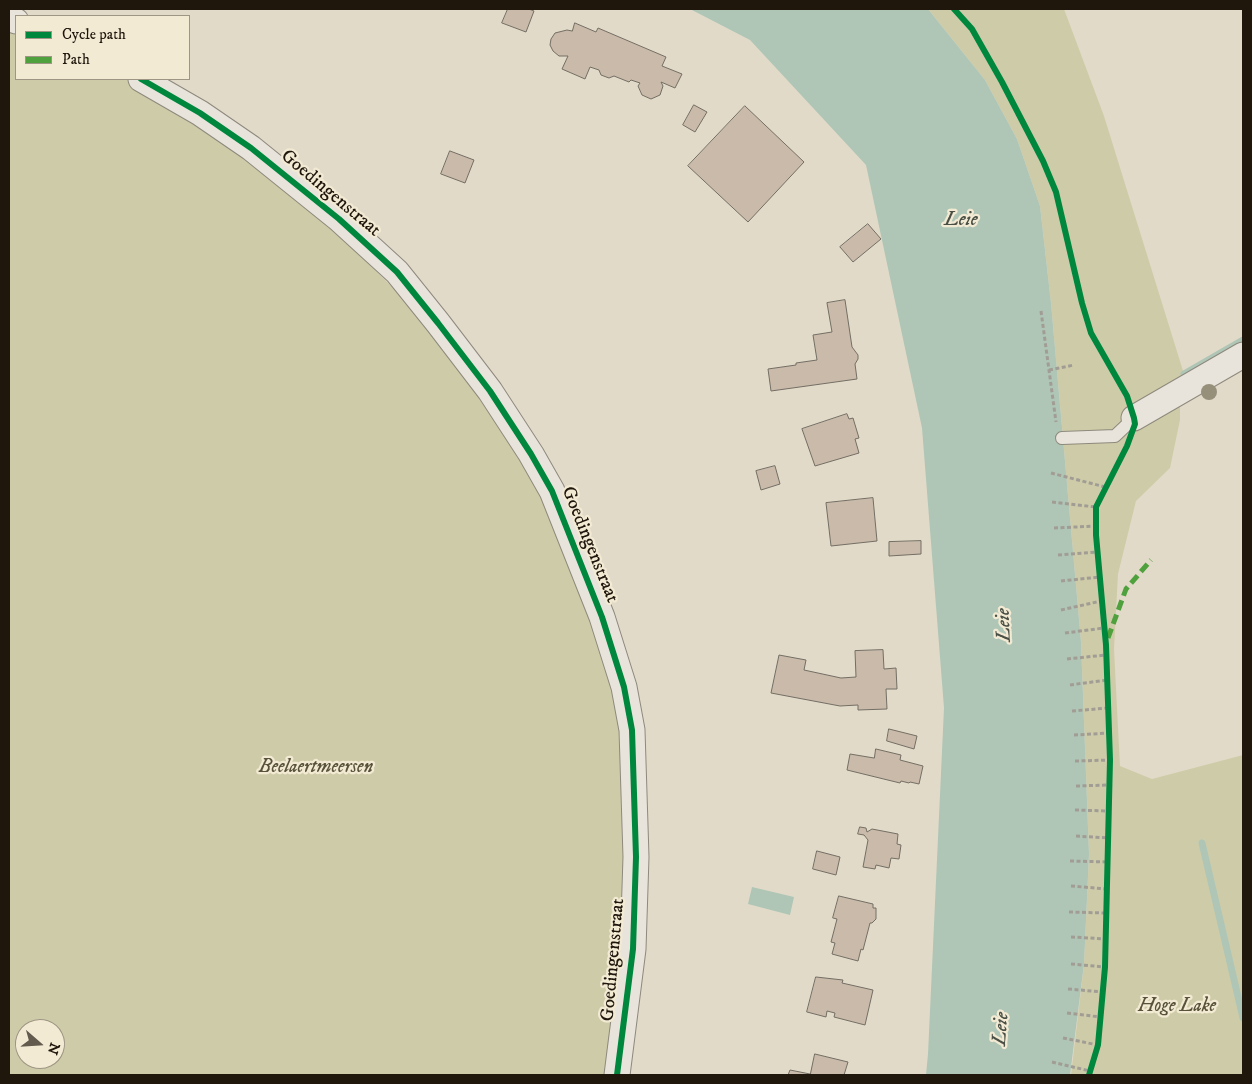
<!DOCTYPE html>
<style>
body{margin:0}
#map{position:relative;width:1252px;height:1084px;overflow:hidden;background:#e2dac8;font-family:"IM FELL DW Pica",serif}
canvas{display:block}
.frame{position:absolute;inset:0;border:10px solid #1f160c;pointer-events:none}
.legend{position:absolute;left:15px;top:15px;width:175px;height:65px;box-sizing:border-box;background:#f3ead4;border:1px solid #9e9584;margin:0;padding:6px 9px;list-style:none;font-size:15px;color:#1f160c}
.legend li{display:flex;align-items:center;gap:10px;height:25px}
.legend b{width:25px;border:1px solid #9e9584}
.north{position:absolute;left:15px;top:1019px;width:50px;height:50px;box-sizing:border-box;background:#f3ead4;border:1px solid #9e9584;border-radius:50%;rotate:109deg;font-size:14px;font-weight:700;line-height:20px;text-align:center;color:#1f160c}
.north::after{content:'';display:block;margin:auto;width:18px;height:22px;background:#635b4e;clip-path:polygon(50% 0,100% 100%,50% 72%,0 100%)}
</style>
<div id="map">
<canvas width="1252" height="1084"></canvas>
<div class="frame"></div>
<ul class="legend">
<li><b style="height:6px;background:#00873e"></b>Cycle path</li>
<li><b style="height:6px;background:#4fa13e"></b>Path</li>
</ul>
<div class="north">N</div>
</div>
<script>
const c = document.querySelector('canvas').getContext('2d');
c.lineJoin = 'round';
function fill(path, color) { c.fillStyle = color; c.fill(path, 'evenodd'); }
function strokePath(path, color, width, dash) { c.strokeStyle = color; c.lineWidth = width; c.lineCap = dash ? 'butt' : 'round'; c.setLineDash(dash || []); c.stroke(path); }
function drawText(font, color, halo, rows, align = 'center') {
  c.font = font + ' "IM FELL DW Pica",serif'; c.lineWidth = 4.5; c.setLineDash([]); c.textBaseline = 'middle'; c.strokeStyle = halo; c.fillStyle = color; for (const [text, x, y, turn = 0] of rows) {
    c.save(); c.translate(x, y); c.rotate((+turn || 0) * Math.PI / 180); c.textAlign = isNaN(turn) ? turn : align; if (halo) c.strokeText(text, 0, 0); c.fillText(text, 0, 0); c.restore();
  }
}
const green = new Path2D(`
 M928,9H1064L1104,116L1184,374L1180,392V420L1170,468L1136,501L1118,574L1114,649L1120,766L1152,779L1243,755V1075H1071L1084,964L1089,854L1081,642L1051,303L1040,206L1017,139L985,80Z
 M9,24L16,27V79H126L195,115L329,224L433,328L545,494L617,689L631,855L614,1075H9ZM25,1029H55V1059H25Z`);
const water = new Path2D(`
 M690,9H928L985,80L1017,139L1040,206L1051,303L1081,642L1089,854L1084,964L1070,1075H926L928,1054L944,708L922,428L866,165L750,40Z
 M752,887L794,897L790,915L748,904Z`);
const stream = new Path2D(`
 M1184,374L1243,340
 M1202,843L1243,1018`);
const building = new Path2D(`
 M508,9H529L534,11L526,32L502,23Z
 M575,23L596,32L598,28L666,57L662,66L682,74L675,88L661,82L663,86L660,95L651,99L642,95L638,86L640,83L631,80L629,82L614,76L609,78L601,75L599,70L590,67L585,79L562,69L568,56H559L553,51L550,45L551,39L555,33L567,30L572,31Z
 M694,105L707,112L695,132L683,125Z
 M745,106L804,162L748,222L688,166Z
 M450,151L474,160L465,183L441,174Z
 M868,224L881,239L853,262L840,247Z
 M845,300L852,347L858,355V359L855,364L857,379L771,391L768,369L796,365V363L817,360L813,335L832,332L827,303Z
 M847,414L849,419L853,418L859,438L855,439L859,453L815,466L802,429Z
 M775,466L780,484L761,490L756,471Z
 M873,498L877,541L831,546L826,503Z
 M921,541V554L889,556V542Z
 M883,650L884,669L896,668L897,689H886L887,709L858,710V705L840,706L771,693L779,655L806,660L804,670L841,678L856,677L855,651Z
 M889,729L917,736L914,749L887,741Z
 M876,749L901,755L900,760L923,766L919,784L910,782L909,783L901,781L900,783L847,770L850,754L874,758Z
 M860,827L866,828L867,832L872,829L898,834L897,844L901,845L899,859L891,858L889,868L876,865L875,869L863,867L868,840L864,835L858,834Z
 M817,851L840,857L836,875L813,869Z
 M839,896L873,904V908H876V919L872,923H870L863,950L861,949L858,961L832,954L835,943L831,942L837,919L833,918Z
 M816,977L843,980L842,983L873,990L865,1025L834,1017L835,1013L827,1011L826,1017L807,1012Z
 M815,1054L848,1062L844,1075H788L790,1070L810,1074Z`);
const path = new Path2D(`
 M1041,311L1056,422
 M1049,370L1074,365
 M1051,473L1105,487
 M1052,502L1096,507
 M1054,528L1097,526
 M1058,555L1098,552
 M1061,581L1100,577
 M1061,610L1101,601
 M1065,633L1104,628
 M1067,659L1106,655
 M1070,685L1107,680
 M1072,711L1108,708
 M1074,735L1109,733
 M1075,761L1110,760
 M1076,786L1110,785
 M1075,810L1109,811
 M1076,836L1109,838
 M1070,861L1109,862
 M1071,886L1107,889
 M1069,912L1106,913
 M1071,937L1106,939
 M1071,964L1105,967
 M1068,989L1103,992
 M1067,1013L1100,1017
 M1063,1038L1098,1045
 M1052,1062L1090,1071`);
const service = new Path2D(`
 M1062,438L1115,436L1134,418`);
const minor = new Path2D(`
 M9,18L16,21
 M141,79L200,113L251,148L339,219L397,272L438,323L490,391L531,454L552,491L602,617L624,687L632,730L636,857L633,949L617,1075
 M1134,418L1243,355`);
const quiet = new Path2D(`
 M1108,638L1126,589L1151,560`);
const cycleway = new Path2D(`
 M954,9L972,29L1002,82L1043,161L1056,192L1082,303L1091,333L1127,396L1134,418L1135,424L1127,446L1096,507V535L1106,645L1110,760L1105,967L1098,1045L1089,1075
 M141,79L200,113L251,148L339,219L397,272L438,323L490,391L531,454L552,491L602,617L624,687L632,730L636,857L633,949L617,1075`);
const trees = [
 [1209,392]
];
const streetNames = [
 ["Goedingenstraat",330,194,40],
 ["Goedingenstraat",589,545,68],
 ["Goedingenstraat",614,960,-85]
];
const parkNames = [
 ["Beelaertmeersen",316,768],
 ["Hoge Lake",1177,1007]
];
const waterNames = [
 ["Leie",961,221],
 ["Leie",1005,625,-92],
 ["Leie",1002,1029,-85]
];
fill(green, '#cecca8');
fill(water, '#afc6b6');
strokePath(stream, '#afc6b6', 7);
fill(building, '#c9baaa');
strokePath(building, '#736e64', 1);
strokePath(service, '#8e897d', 14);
strokePath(minor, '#8e897d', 27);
strokePath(path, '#a19d95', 3, [4, 2.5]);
strokePath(service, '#e8e4db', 12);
strokePath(minor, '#e8e4db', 25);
strokePath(quiet, '#4fa13e', 5, [10, 5]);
strokePath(cycleway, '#00873e', 6);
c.fillStyle = '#968f79';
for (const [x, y] of trees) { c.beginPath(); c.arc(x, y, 8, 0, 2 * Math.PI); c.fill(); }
drawText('19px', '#1f160c', '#f3ead4', streetNames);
drawText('italic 19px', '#575239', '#f3ead4', parkNames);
drawText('italic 20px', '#4a5045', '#f3ead4', waterNames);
</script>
